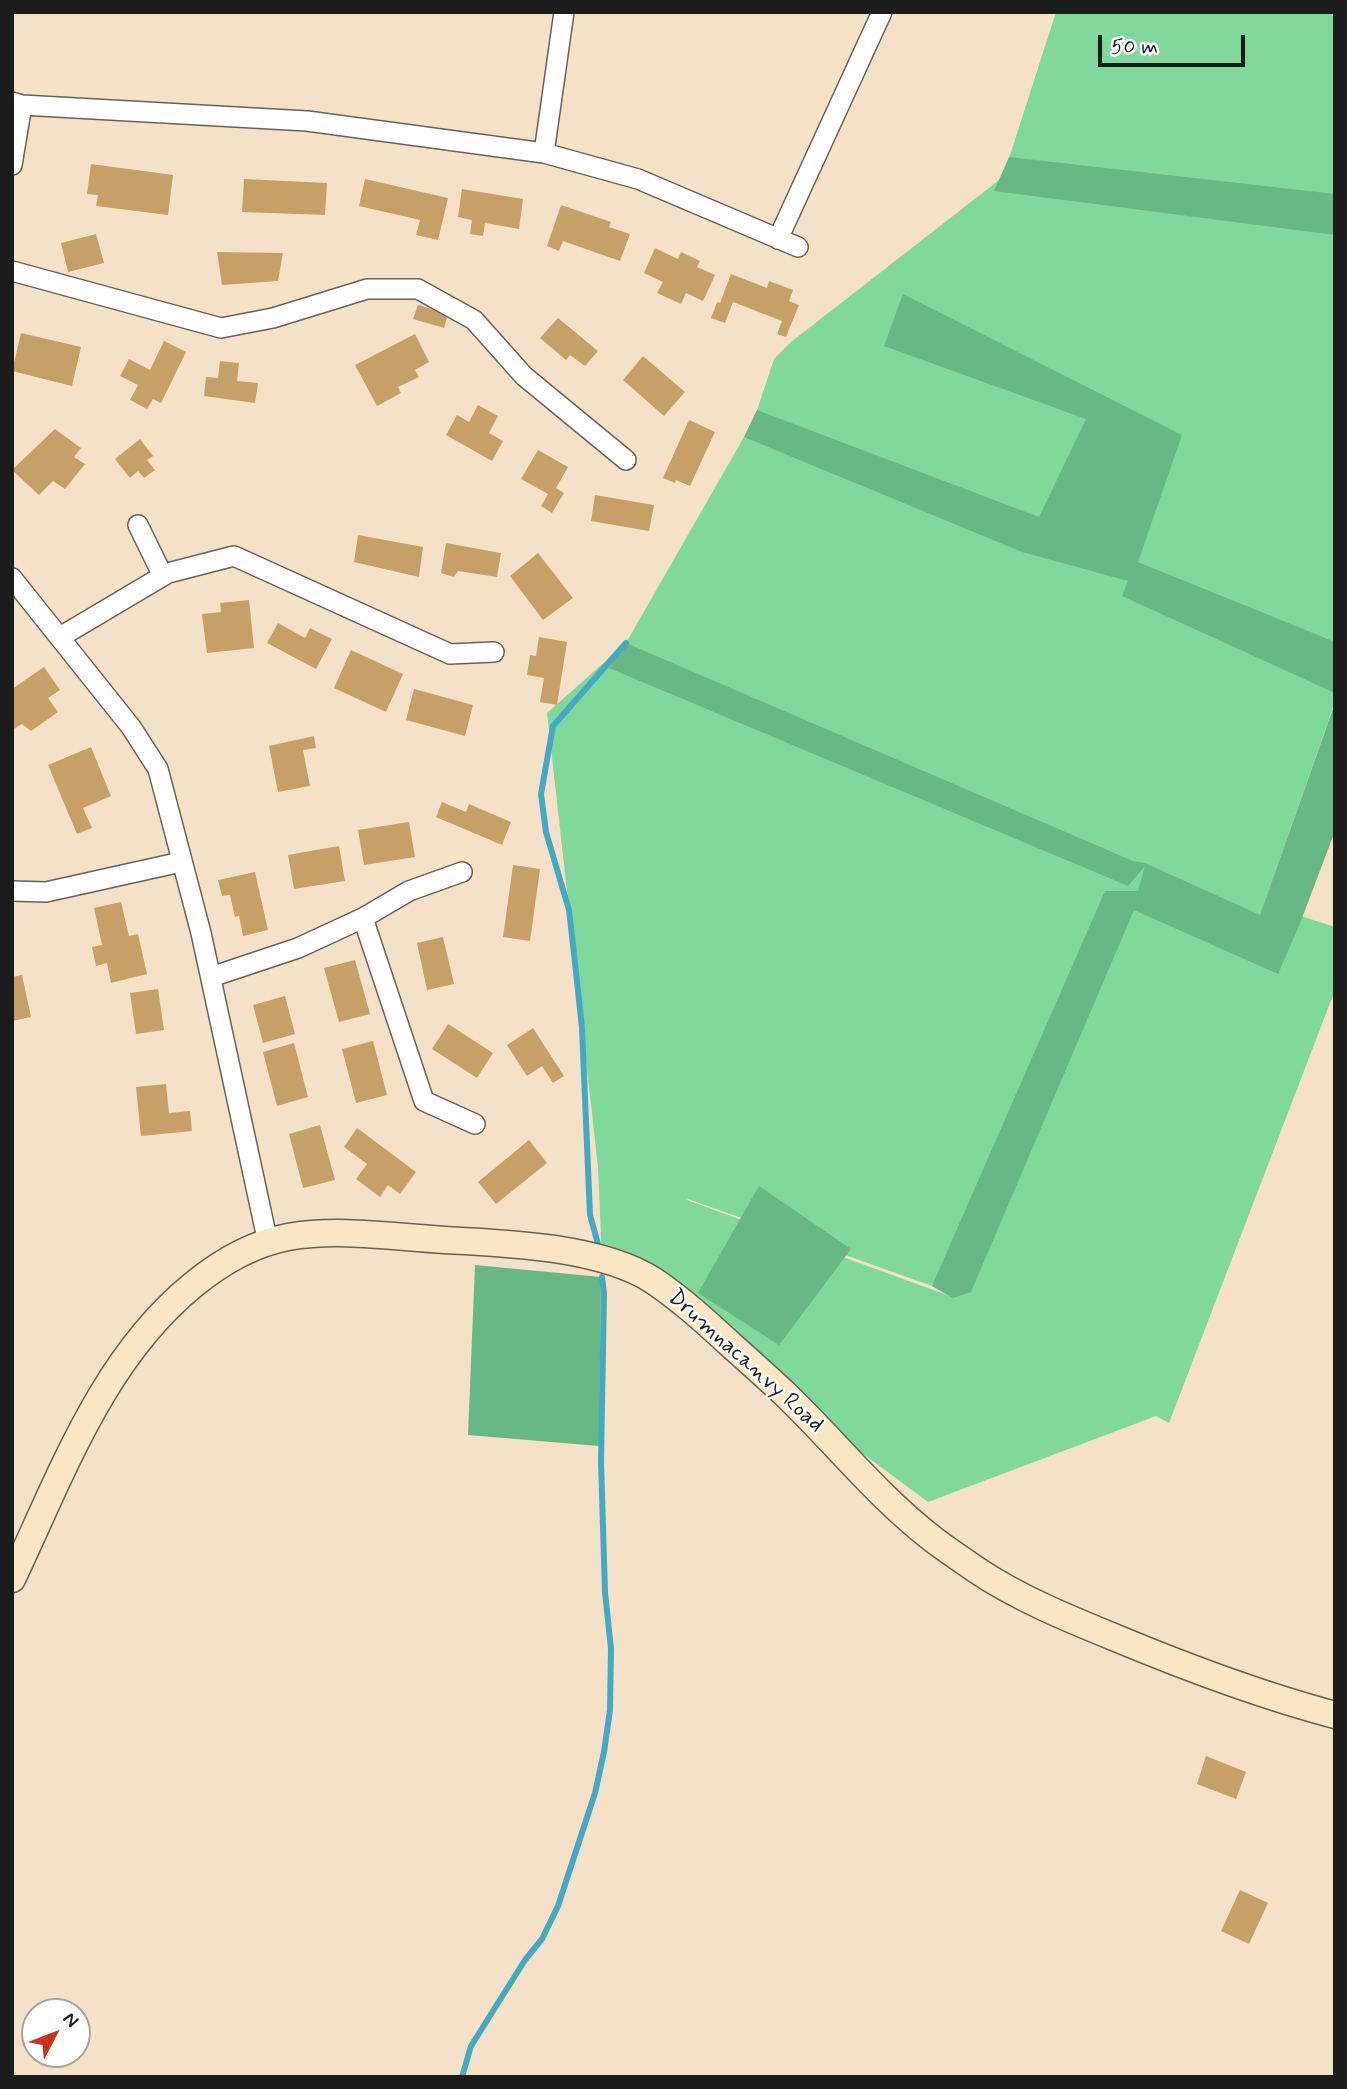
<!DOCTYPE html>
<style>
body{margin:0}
#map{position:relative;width:1347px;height:2089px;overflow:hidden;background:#f5e1c8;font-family:Mynerve,sans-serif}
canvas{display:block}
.frame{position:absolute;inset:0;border:14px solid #1c1c1c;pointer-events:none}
.north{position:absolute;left:21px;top:1998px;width:70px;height:70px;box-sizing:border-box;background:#fff;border:2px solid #a4a4a4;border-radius:50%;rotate:48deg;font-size:19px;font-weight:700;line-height:28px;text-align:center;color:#1c1c1c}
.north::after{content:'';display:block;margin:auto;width:24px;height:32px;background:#c8321e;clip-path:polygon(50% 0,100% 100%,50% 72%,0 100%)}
.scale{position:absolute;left:1098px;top:35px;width:147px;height:32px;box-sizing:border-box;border:4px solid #1c1c1c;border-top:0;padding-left:9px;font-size:21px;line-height:24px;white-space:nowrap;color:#1c1c1c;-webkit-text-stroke:5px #fff;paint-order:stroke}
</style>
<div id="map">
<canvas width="1347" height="2089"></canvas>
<div class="frame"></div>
<div class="north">N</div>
<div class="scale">50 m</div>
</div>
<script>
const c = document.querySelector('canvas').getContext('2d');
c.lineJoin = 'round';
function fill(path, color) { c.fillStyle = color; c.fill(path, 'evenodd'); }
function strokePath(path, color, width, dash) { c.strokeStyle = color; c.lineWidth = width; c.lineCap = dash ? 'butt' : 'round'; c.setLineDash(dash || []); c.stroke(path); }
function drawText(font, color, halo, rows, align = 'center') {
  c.font = font + ' Mynerve,sans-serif'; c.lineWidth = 5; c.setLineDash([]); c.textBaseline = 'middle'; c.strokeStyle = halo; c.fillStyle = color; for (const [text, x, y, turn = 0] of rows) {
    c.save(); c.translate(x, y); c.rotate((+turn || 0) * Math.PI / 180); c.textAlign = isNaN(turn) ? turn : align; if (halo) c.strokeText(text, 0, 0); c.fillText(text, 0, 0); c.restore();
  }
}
const green = new Path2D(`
 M1056,12H1335V702L1264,904L1335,927V990L1169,1423L1156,1416L928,1502L602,1260L598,1167L547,713L626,643L744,437L757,410L774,359L791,342L1003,177ZM688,1199L932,1286L947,1295L687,1200Z`);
const forest = new Path2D(`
 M1009,157L1335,194V235L994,191Z
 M903,294L1182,435L1138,562L1335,642V693L1122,596L1128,581L1022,552L744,437L757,410L1039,517L1086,419L884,346Z
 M626,643L1133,861L1145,863L1260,915L1335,703V831L1299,926L1278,974L1134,910L971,1292L953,1298L932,1286L1105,891H1138L1145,866L1128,886L609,668Z
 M759,1186L851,1249L779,1345L698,1293Z
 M475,1265L601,1277L599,1446L468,1435Z`);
const stream = new Path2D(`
 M598,1244L590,1215L582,1028L575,963L569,910L546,832L541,794L553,726L626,643
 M462,2077L471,2046L525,1960L542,1939L558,1906L595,1793L604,1752L610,1710L611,1649L605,1592L601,1461L604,1293L602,1277`);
const building = new Path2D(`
 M91,164L173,175L168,215L96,206L98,195L87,194Z
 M244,179L327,183L325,215L242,212Z
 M365,179L448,198L438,240L416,235L420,220L359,206Z
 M462,189L523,199L519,229L485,223L483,236L470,234L472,220L458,217Z
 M561,205L611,222L609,227L630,234L620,261L563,241L559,251L547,246Z
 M96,234L104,263L68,272L61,243Z
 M655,248L678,259L681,252L700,261L697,267L715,275L703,301L686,293L681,304L657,293L663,282L644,273Z
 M217,252L283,253L278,281L222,285Z
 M731,274L767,288L769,281L793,290L789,301L799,305L786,337L777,334L782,321L733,302L725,323L711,318L717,302L720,303Z
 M418,305L448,314L444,328L413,319Z
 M558,318L598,351L585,366L570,355L566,360L540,338Z
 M21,333L81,347L72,386L12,371Z
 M415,334L429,362L415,370L419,377L398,387L401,393L377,406L355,365Z
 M164,341L186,352L161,403L153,399L147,409L130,400L138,385L120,376L129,359L150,370Z
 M643,356L685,392L664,416L623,380Z
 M220,361L239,363L237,381L258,383L255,403L204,396L206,377L218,378Z
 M478,405L498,416L489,433L503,441L492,461L446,435L457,415L469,422Z
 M689,420L715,432L690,486L676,480L675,483L663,478Z
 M55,429L81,448L74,457L85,464L65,489L53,481L39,495L12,470Z
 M140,439L153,456L147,460L155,470L144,478L138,471L130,478L115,459Z
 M538,450L568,467L556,488L564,493L552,513L541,506L548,494L521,479Z
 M595,495L654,505L649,531L591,521Z
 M358,535L423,547L419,577L354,562Z
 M446,543L501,553L497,577L458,571L454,577L441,573Z
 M538,553L573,598L543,620L510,576Z
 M249,600L254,648L207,653L202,614L221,612L220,603Z
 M278,623L305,638L310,628L332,639L316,669L267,643Z
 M539,637L567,642L557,705L540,702L544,678L527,675L530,655L536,656Z
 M351,650L403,674L386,712L334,688Z
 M44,667L60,690L48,698L58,712L31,731L22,724L12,730V689Z
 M414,689L473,705L465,736L406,720Z
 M314,736L316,748L303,750L310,786L278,792L269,746Z
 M91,747L111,796L83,808L92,828L77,834L48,765Z
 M442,802L466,812L469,804L511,822L502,845L436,817Z
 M409,822L415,857L364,865L358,830Z
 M339,846L345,881L294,889L288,855Z
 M513,865L540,869L530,941L503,937Z
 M255,872L268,930L243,936L239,916L235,917L230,895L222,896L218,880Z
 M121,902L129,936L138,934L147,974L111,983L107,963L96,966L92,947L102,945L94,908Z
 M443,937L454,984L427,990L417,943Z
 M355,960L370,1014L339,1022L324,968Z
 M22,975L31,1017L12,1021V977Z
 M158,989L164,1030L136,1034L130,993Z
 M285,996L295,1034L263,1043L253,1005Z
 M448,1024L493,1053L477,1078L432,1049Z
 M533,1028L564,1076L553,1083L542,1066L527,1076L507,1045Z
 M373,1041L387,1095L356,1103L342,1049Z
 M294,1043L308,1097L277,1106L263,1052Z
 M166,1084L169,1113L190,1111L192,1131L141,1136L136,1087Z
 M320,1125L335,1180L303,1188L289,1134Z
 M357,1128L416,1172L400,1194L388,1185L380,1197L356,1179L367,1164L344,1147Z
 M529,1140L547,1163L496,1204L478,1182Z
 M1206,1756L1246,1772L1236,1799L1197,1784Z
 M1240,1890L1268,1903L1249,1944L1221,1931Z`);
const minor = new Path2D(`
 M12,102L22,105L307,121L544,153L638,179L798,247
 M544,153L564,12
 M12,165L22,105
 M778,239L882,12
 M12,271L221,328L273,318L367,289H418L474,320L524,376L626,460
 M138,525L163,576
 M12,578L131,727L158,769L201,933L268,1243
 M60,637L168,573L234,556L450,654L494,652
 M12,891L46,892L181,862
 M363,918L424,1101L475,1124
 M211,977L298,948L363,918L409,891L462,872`);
const secondary = new Path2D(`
 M12,1579C61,1476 102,1359 193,1285C221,1262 251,1244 288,1237C340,1228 393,1237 445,1240C507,1243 602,1247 654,1281C682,1300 706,1322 731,1345C749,1361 768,1378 786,1395C835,1442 879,1498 934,1540C947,1550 961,1559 975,1569C1018,1598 1067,1618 1116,1638C1188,1668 1260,1695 1335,1715`);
const streetNames = [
 ["Drumnacanvy Road",745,1362,42]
];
fill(green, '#80d89d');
fill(forest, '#68b884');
strokePath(stream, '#44aac4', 6);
fill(building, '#c7a068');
strokePath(minor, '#686158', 22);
strokePath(secondary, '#686158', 29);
strokePath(minor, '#fff', 19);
strokePath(secondary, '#fbe6c4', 26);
drawText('23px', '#1c1c1c', '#fff', streetNames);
</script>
